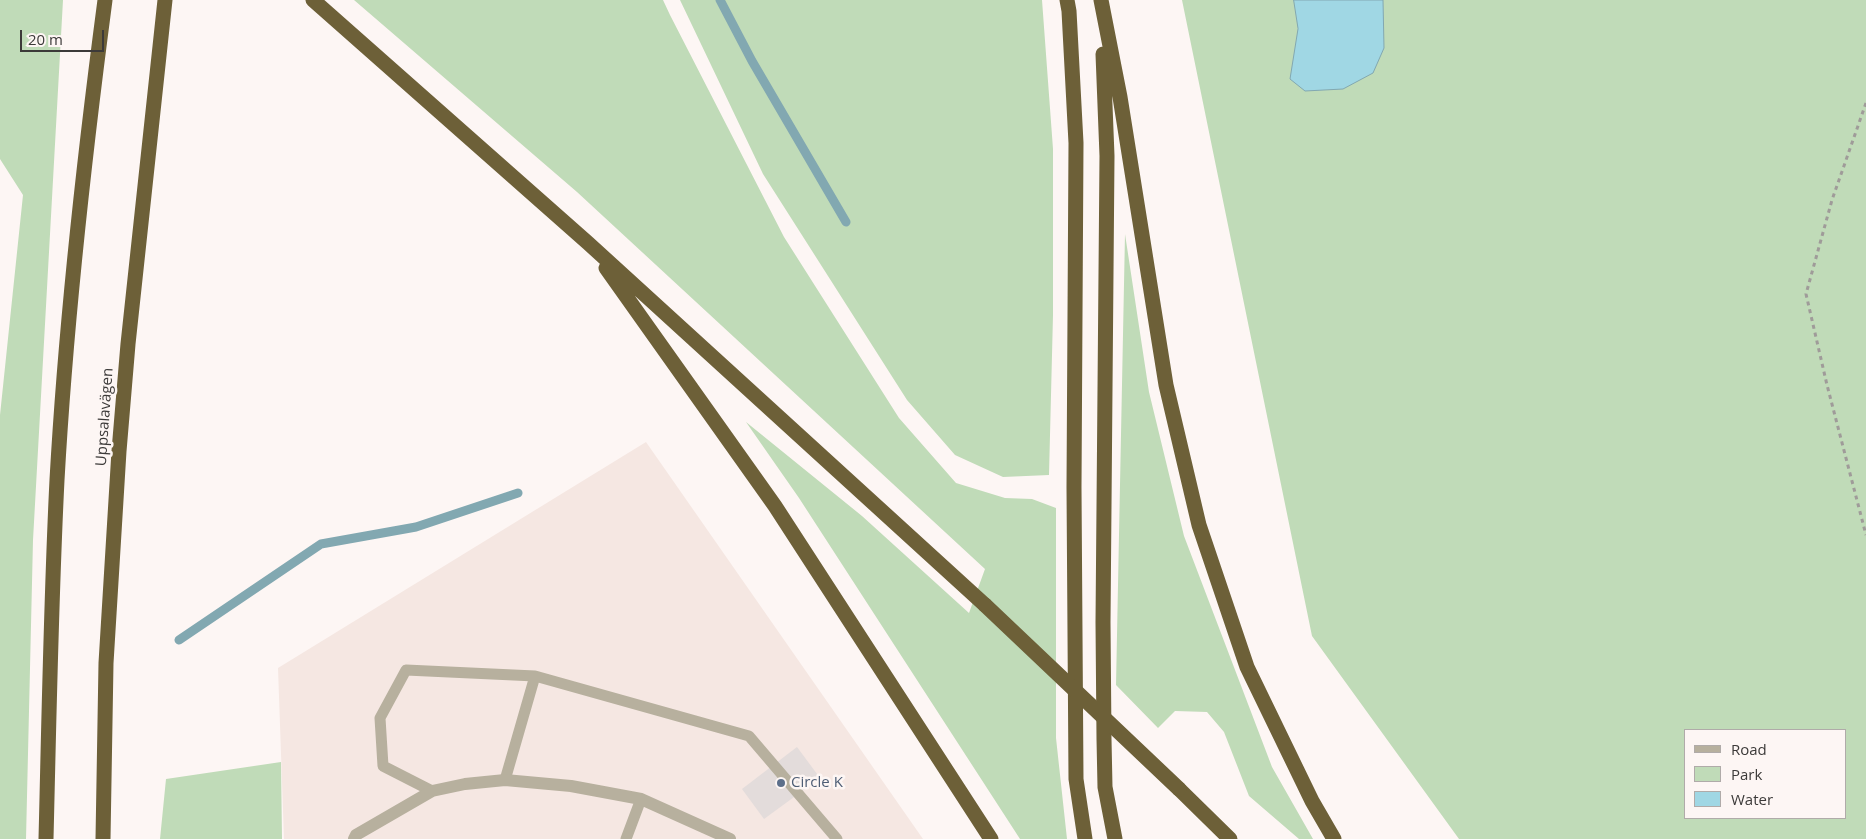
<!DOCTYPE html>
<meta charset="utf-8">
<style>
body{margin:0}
#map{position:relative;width:1866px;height:839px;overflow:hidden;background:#fdf6f4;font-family:"Open Sans",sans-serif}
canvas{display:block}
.legend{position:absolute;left:1684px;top:729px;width:162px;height:90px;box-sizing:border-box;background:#fdf6f4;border:1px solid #b0aba9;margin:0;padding:6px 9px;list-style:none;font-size:15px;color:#3c3a39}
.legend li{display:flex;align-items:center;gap:10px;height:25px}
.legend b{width:25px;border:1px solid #b0aba9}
.scale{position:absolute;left:20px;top:30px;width:84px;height:22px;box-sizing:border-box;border:2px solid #3c3a39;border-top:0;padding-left:6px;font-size:15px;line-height:18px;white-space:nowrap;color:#3c3a39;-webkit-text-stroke:4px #fdf6f4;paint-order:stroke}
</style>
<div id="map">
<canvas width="1866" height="839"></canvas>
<ul class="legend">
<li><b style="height:6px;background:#b7b09e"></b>Road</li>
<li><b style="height:14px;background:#c0dbb8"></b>Park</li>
<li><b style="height:14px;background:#a0d7e4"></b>Water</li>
</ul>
<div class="scale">20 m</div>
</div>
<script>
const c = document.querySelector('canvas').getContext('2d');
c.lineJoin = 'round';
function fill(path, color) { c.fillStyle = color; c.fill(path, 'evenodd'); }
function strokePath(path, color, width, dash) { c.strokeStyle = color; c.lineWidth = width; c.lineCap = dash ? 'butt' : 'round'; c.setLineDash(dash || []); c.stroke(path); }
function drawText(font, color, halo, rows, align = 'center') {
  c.font = font + ' "Open Sans",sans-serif'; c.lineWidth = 5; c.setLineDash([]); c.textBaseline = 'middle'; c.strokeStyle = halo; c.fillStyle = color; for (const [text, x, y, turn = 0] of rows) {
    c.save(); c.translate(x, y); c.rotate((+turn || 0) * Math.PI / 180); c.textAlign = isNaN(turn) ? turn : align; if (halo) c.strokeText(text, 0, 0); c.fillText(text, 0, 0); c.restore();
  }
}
const built = new Path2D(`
 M646,442L923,839H284L278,668Z`);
const green = new Path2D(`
 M0,0H63L33,540L26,839H0V415L23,195L0,159Z
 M354,0H663L670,15L784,237L899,418L956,483L1005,498L1032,499L1056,508V738L1067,839H1020L799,498L746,422L862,516L969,613L985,569L577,192Z
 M680,0H1042L1053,149V315L1049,475L1003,477L955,455L907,400L763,174Z
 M1182,0H1866V839H1459L1312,636ZM1685,730H1845V818H1685Z
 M1125,234L1149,392L1184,536L1272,767L1313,839H1299L1249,796L1224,732L1207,712L1175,711L1158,728L1116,685Z
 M281,762L282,839H160L166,779Z`);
const water = new Path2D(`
 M1294,0H1383L1384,48L1373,73L1343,89L1305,91L1290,79L1298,29Z`);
const stream = new Path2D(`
 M720,0L752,61L846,222
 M179,640L321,544L416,527L518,493`);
const building = new Path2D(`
 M797,747L820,778L764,819L742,789Z`);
const path = new Path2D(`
 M1866,103L1832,200L1806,294L1827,385L1866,535`);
const service = new Path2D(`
 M505,780L535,676L749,736L837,839
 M432,791L383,766L380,718L406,670L535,676
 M626,839L641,799`);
const minor = new Path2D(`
 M354,839L356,835L432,791L465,784L505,780L571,786L641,799L730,839`);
const motorway = new Path2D(`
 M313,0L588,243L985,605
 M1067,0L1069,11L1076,143L1074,487L1076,779L1085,839
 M1101,0L1120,97L1166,385L1199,525L1247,667L1312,801L1334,839
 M1103,54L1107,156L1103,622L1104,739L1105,787L1115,839
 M606,268L775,506L991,839
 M1179,789L1230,839
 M46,839C49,719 51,599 57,480C66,319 84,159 105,0
 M103,839L106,663L119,451L128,344L165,0`);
const motorwayBridge = new Path2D(`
 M985,605L1179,789`);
const markers = [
 [781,783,5,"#5c6f8a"]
];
const streetNames = [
 ["Uppsalavägen",105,417,-86]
];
const serviceNames = [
 ["Circle K",791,783]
];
fill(built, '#f5e7e2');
fill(green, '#c0dbb8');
fill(water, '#a0d7e4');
strokePath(water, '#82a8b1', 1);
strokePath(stream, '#82a8b1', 9);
fill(building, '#e3dcdb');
strokePath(path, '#9f9b99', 3, [4, 4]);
strokePath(service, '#b7b09e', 11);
strokePath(minor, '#b7b09e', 12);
strokePath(motorway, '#6d6038', 15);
strokePath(motorwayBridge, '#6d6038', 15);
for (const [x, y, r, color] of markers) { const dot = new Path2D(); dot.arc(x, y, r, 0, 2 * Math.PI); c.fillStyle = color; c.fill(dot); strokePath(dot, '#fdf6f4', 2); }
drawText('15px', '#3c3a39', '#fdf6f4', streetNames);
drawText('15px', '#4e5e75', '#fdf6f4', serviceNames, 'left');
</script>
